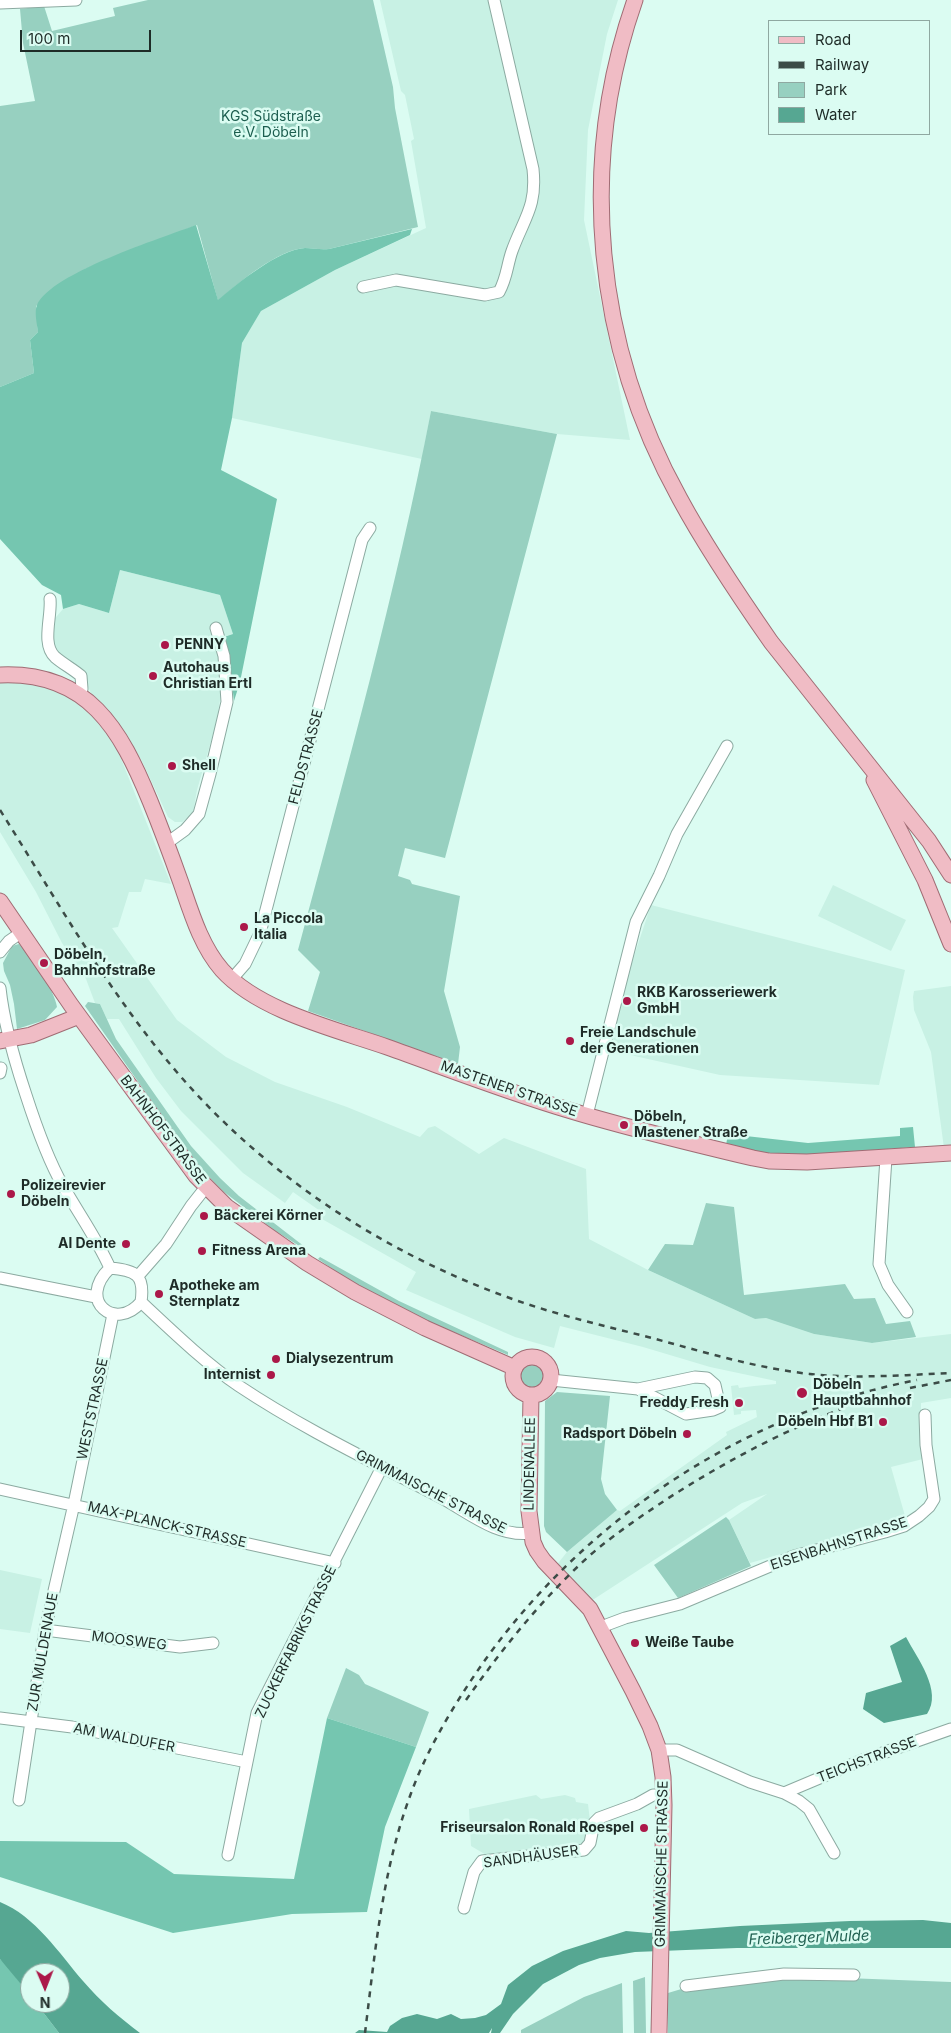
<!DOCTYPE html>
<meta charset="utf-8">
<style>
body{margin:0}
#map{position:relative;width:951px;height:2033px;overflow:hidden;background:#dbfcf2;font-family:Inter,sans-serif}
canvas{display:block}
.legend{position:absolute;left:768px;top:20px;width:162px;height:115px;box-sizing:border-box;background:#dbfcf2;border:1px solid #8fa8a1;margin:0;padding:6px 9px;list-style:none;font-size:15px;color:#1e2b27}
.legend li{display:flex;align-items:center;gap:10px;height:25px}
.legend b{width:25px;border:1px solid #8fa8a1}
.north{position:absolute;left:20px;top:1963px;width:50px;height:50px;box-sizing:border-box;background:#dbfcf2;border:1px solid #8fa8a1;border-radius:50%;rotate:179deg;font-size:14px;font-weight:700;line-height:20px;text-align:center;color:#1e2b27}
.north::after{content:'';display:block;margin:auto;width:18px;height:22px;background:#ab1849;clip-path:polygon(50% 0,100% 100%,50% 72%,0 100%)}
.scale{position:absolute;left:20px;top:30px;width:131px;height:22px;box-sizing:border-box;border:2px solid #1e2b27;border-top:0;padding-left:6px;font-size:15px;line-height:18px;white-space:nowrap;color:#1e2b27;-webkit-text-stroke:4px #dbfcf2;paint-order:stroke}
</style>
<div id="map">
<canvas width="951" height="2033"></canvas>
<ul class="legend">
<li><b style="height:6px;background:#f0bcc5"></b>Road</li>
<li><b style="height:6px;background:#3c4c47"></b>Railway</li>
<li><b style="height:14px;background:#97d0c0"></b>Park</li>
<li><b style="height:14px;background:#56a792"></b>Water</li>
</ul>
<div class="north">N</div>
<div class="scale">100 m</div>
</div>
<script>
const c = document.querySelector('canvas').getContext('2d');
c.lineJoin = 'round';
function fill(path, color) { c.fillStyle = color; c.fill(path, 'evenodd'); }
function strokePath(path, color, width, dash) { c.strokeStyle = color; c.lineWidth = width; c.lineCap = dash ? 'butt' : 'round'; c.setLineDash(dash || []); c.stroke(path); }
function drawText(font, color, halo, rows, align = 'center') {
  c.font = font + ' Inter,sans-serif'; c.lineWidth = 5; c.setLineDash([]); c.textBaseline = 'middle'; c.strokeStyle = halo; c.fillStyle = color; for (const [text, x, y, turn = 0] of rows) {
    c.save(); c.translate(x, y); c.rotate((+turn || 0) * Math.PI / 180); c.textAlign = isNaN(turn) ? turn : align; if (halo) c.strokeText(text, 0, 0); c.fillText(text, 0, 0); c.restore();
  }
}
const built = new Path2D(`
 M380,0H618L607,34L588,130L584,220L630,440L557,434L431,411L422,459L232,418L242,343L261,311L335,270L426,228L411,141L414,139L405,95L401,91Z
 M120,570L220,595L233,634L217,639L221,685L220,700L216,724L197,790L193,813L182,822H175L168,817L141,759L108,709L92,695L83,677L55,653L51,623L63,609L79,604L109,613Z
 M0,681L37,684L67,695L94,718L116,746L171,884L145,879L141,892H129L118,927L112,928L177,1020L226,1057L275,1082L347,1107L420,1137L428,1128L435,1126L479,1154L504,1138L586,1169L589,1239L648,1270L755,1319L766,1318L814,1334L872,1343L951,1334V1398L921,1403V1437L923,1459L891,1467L905,1516L859,1532L750,1563L729,1520L767,1494L742,1503L591,1601L555,1567L567,1552L617,1510L620,1511L727,1435L726,1432L757,1417L756,1410L741,1411V1414L734,1415L731,1386L738,1385L739,1388L754,1386L776,1384V1381L710,1367L643,1347L560,1326L554,1348L515,1337L406,1290L416,1272L322,1219L323,1213L293,1192L285,1203L243,1173L181,1111L156,1078L119,1019H107L100,1004L95,1003L86,979L62,943L36,892L0,832Z
 M833,885L906,920L891,951L818,916Z
 M651,905L905,970L879,1085L720,1075L603,1049Z
 M951,986V1146L944,1148L931,1052L914,1010L913,997L914,991Z
 M0,1570L42,1579L30,1633L0,1629Z
 M536,1795L541,1799L565,1795L575,1798L576,1802L588,1804L590,1821L587,1838L583,1846L488,1856L471,1846L469,1809Z`);
const green = new Path2D(`
 M148,0H373L393,87L395,108L418,227L329,249C320,250 312,248 305,248C277,250 238,283 218,301L197,225L85,269L36,306L38,332L30,340L34,373L0,387V106L35,101L23,43L20,9L44,6L52,31L115,16L113,8Z
 M431,411L557,434L445,858L405,848L398,876L410,880L412,884L460,896L444,991L460,1047L458,1064L308,1011L320,972L298,950C346,771 396,593 431,411Z
 M19,944C31,955 55,991 57,1007L45,1020L17,1029L14,1004L10,985L4,971L3,963L12,946Z
 M88,1002L100,1004L116,1039L191,1146L220,1178L239,1196L305,1247L304,1249L274,1230L224,1192L213,1181L188,1153L85,1006Z
 M706,1203L734,1207L744,1295L845,1284L854,1299L875,1298L886,1324L910,1321L916,1337L872,1343L814,1334L766,1318L755,1319L648,1270L665,1244L693,1245Z
 M320,1257L399,1301L508,1352V1355L411,1314L353,1283L318,1259Z
 M520 1375a12 12 0 1 1 24 0a12 12 0 1 1-24 0Z
 M557,1392L610,1396L601,1479L605,1494L617,1510L567,1552L546,1532L544,1526L545,1401Z
 M726,1517L729,1520L751,1566L678,1598L654,1565Z
 M346,1668L359,1675L365,1684L429,1712L416,1747L327,1718Z
 M645,1977L646,2033H634L633,1981Z
 M846,1978L951,1982V2033H668V1993L688,1987L769,1979Z
 M622,1983L623,2033H521V2030L584,1997Z`);
const forest = new Path2D(`
 M196,225L218,300C238,283 278,250 305,248C313,248 320,250 329,249L412,229L410,235L335,270L261,311L242,343L232,418L221,470L277,499L240,682L234,701L229,658L224,637L233,634L220,595L120,570L109,613L79,604L63,609L61,595L42,585L0,539V387L34,373L30,340L38,332C37,324 34,312 37,305C51,273 162,238 196,225Z
 M913,1127L915,1147L805,1155L765,1153L726,1145L728,1134L808,1143L900,1136V1128Z
 M327,1718L416,1747L385,1827L367,1912L292,1914L173,1933L0,1877V1841L126,1842L174,1874L294,1879Z
 M0,1959L5,1963L30,1995V2003H36L59,2033H0Z`);
const water = new Path2D(`
 M906,1637C917,1658 943,1691 927,1714L884,1723L863,1709L866,1693L902,1682L890,1646Z
 M0,1902C35,1916 59,1953 83,1981C100,2001 120,2018 140,2033H59L36,2003H60V1973H30V1995L0,1959Z
 M923,1920L951,1923V1948H737L635,1952L600,1958L579,1965L543,1984L513,2014L500,2033H491L492,2028L489,2033H355L359,2030L387,2032L390,2026L402,2018L417,2014L437,2019L451,2014L461,2019L475,2018L486,2015L501,2004L508,1985L532,1966L563,1951L626,1931L649,1933L740,1926L850,1921Z`);
const minor = new Path2D(`
 M0,3L76,0
 M363,287L396,280L485,295L499,292C507,278 507,265 512,251C524,218 537,207 533,169L494,0
 M50,599C52,616 41,644 55,657C63,664 73,669 81,676L82,689L80,696
 M167,843L185,830L199,814L210,774L227,702L224,656L216,628
 M0,952L9,941L22,932
 M231,980L245,964L260,933L362,540L370,528
 M0,988C4,1025 14,1059 26,1095C36,1126 47,1158 63,1186C79,1214 97,1239 110,1268
 M0,1073L1,1068
 M587,1115L636,922L659,876L677,834L727,746
 M886,1158L879,1264L888,1285L907,1312
 M110,1268C136,1270 145,1275 141,1302C116,1332 76,1301 110,1268Z
 M138,1276L166,1244L191,1206L206,1187
 M0,1278L96,1297
 M141,1302C172,1331 204,1362 239,1386C302,1428 371,1461 438,1496C467,1511 497,1538 531,1533
 M551,1380L638,1389L695,1377L707,1378L715,1385L720,1407L713,1410L686,1414L638,1389
 M0,1489L335,1563
 M601,1627L625,1618L680,1604L794,1556L885,1532L904,1526L919,1516L929,1507L934,1499L926,1445L925,1415
 M45,1630L180,1647L213,1643
 M0,1718L72,1727L247,1762
 M659,1750H677L750,1782L784,1793L860,1761L951,1729
 M784,1793L799,1801L809,1809L834,1853
 M19,1800L45,1630L74,1504L113,1314
 M228,1855L257,1713L382,1467
 M464,1908L474,1872L482,1861L584,1850L590,1843L594,1823L599,1818L637,1804L653,1795H664
 M686,1986L784,1974L854,1975`);
const major = new Path2D(`
 M635,0C577,165 595,346 680,499C707,549 739,596 771,642L929,841L951,875
 M0,675C88,671 121,730 150,801C161,828 171,855 181,883C191,912 201,946 222,970C259,1011 335,1029 387,1047C446,1068 505,1091 565,1109C627,1128 690,1143 753,1158L769,1161L807,1162L951,1153
 M874,780L925,880L951,944
 M0,901L71,1005L196,1176L227,1207L307,1263L355,1292L425,1328L515,1368
 M0,1041L31,1035L79,1016
 M513 1376a19 19 0 1 1 38 0a19 19 0 1 1-38 0Z
 M531,1395L529,1511L533,1542L537,1551L544,1561L590,1609L633,1691L650,1726L659,1750L663,1777L664,1805L659,2033`);
const rail = new Path2D(`
 M0,810C60,905 114,1003 190,1087C275,1181 388,1254 507,1297C553,1314 601,1325 648,1337C701,1351 755,1368 810,1374C856,1379 904,1375 951,1373
 M910,1388L951,1380
 M466,1700C502,1649 542,1599 588,1557C613,1535 640,1517 667,1499C734,1456 805,1419 881,1395
 M365,2033C375,1953 382,1872 410,1796C424,1757 445,1720 468,1685C569,1530 735,1415 917,1380`);
const markers = [
 [165,645,5,"#ab1849"],
 [153,676,5,"#ab1849"],
 [172,766,5,"#ab1849"],
 [244,927,5,"#ab1849"],
 [44,963,5,"#ab1849"],
 [627,1001,5,"#ab1849"],
 [570,1041,5,"#ab1849"],
 [624,1125,5,"#ab1849"],
 [11,1194,5,"#ab1849"],
 [204,1216,5,"#ab1849"],
 [126,1244,5,"#ab1849"],
 [202,1251,5,"#ab1849"],
 [159,1294,5,"#ab1849"],
 [276,1359,5,"#ab1849"],
 [271,1375,5,"#ab1849"],
 [802,1393,6,"#ab1849"],
 [739,1403,5,"#ab1849"],
 [883,1422,5,"#ab1849"],
 [687,1434,5,"#ab1849"],
 [635,1643,5,"#ab1849"],
 [644,1828,5,"#ab1849"]
];
const parkNames = [
 ["KGS Südstraße",271,117],
 ["e.V. Döbeln",271,133]
];
const poiNames = [
 ["PENNY",175,645],
 ["Autohaus",163,668],
 ["Christian Ertl",163,684],
 ["Shell",182,766],
 ["La Piccola",254,919],
 ["Italia",254,935],
 ["Döbeln,",54,955],
 ["Bahnhofstraße",54,971],
 ["RKB Karosseriewerk",637,993],
 ["GmbH",637,1009],
 ["Freie Landschule",580,1033],
 ["der Generationen",580,1049],
 ["Döbeln,",634,1117],
 ["Mastener Straße",634,1133],
 ["Polizeirevier",21,1186],
 ["Döbeln",21,1202],
 ["Bäckerei Körner",214,1216],
 ["Al Dente",116,1244,"right"],
 ["Fitness Arena",212,1251],
 ["Apotheke am",169,1286],
 ["Sternplatz",169,1302],
 ["Dialysezentrum",286,1359],
 ["Internist",261,1375,"right"],
 ["Döbeln",813,1385],
 ["Hauptbahnhof",813,1401],
 ["Freddy Fresh",729,1403,"right"],
 ["Döbeln Hbf B1",873,1422,"right"],
 ["Radsport Döbeln",677,1434,"right"],
 ["Weiße Taube",645,1643],
 ["Friseursalon Ronald Roespel",634,1828,"right"]
];
const streetNames = [
 ["FELDSTRASSE",306,757,-75],
 ["MASTENER STRASSE",509,1089,19],
 ["BAHNHOFSTRASSE",163,1130,53],
 ["WESTSTRASSE",93,1409,-78],
 ["LINDENALLEE",530,1464,-89],
 ["GRIMMAISCHE STRASSE",431,1492,27],
 ["MAX-PLANCK-STRASSE",167,1525,13],
 ["EISENBAHNSTRASSE",839,1544,-18],
 ["MOOSWEG",129,1641,7],
 ["ZUCKERFABRIKSTRASSE",296,1642,-64],
 ["ZUR MULDENAUE",43,1652,-80],
 ["AM WALDUFER",124,1738,11],
 ["TEICHSTRASSE",867,1760,-21],
 ["SANDHÄUSER",531,1857,-8],
 ["GRIMMAISCHE STRASSE",662,1864,-89]
];
const waterNames = [
 ["Freiberger Mulde",809,1938,-2]
];
fill(built, '#c8f1e4');
fill(green, '#97d0c0');
fill(forest, '#75c6b0');
fill(water, '#56a792');
strokePath(minor, '#8caaa1', 13);
strokePath(major, '#a06c74', 17);
strokePath(minor, '#fff', 11);
strokePath(major, '#f0bcc5', 15);
strokePath(rail, '#3c4c47', 2.5, [6, 6]);
for (const [x, y, r, color] of markers) { const dot = new Path2D(); dot.arc(x, y, r, 0, 2 * Math.PI); c.fillStyle = color; c.fill(dot); strokePath(dot, '#dbfcf2', 2); }
drawText('14px', '#1c5e4f', '#dbfcf2', parkNames);
drawText('bold 14px', '#1e2b27', '#dbfcf2', poiNames, 'left');
drawText('14px', '#1e2b27', '#dbfcf2', streetNames);
drawText('italic 15px', '#226253', '#dbfcf2', waterNames);
</script>
